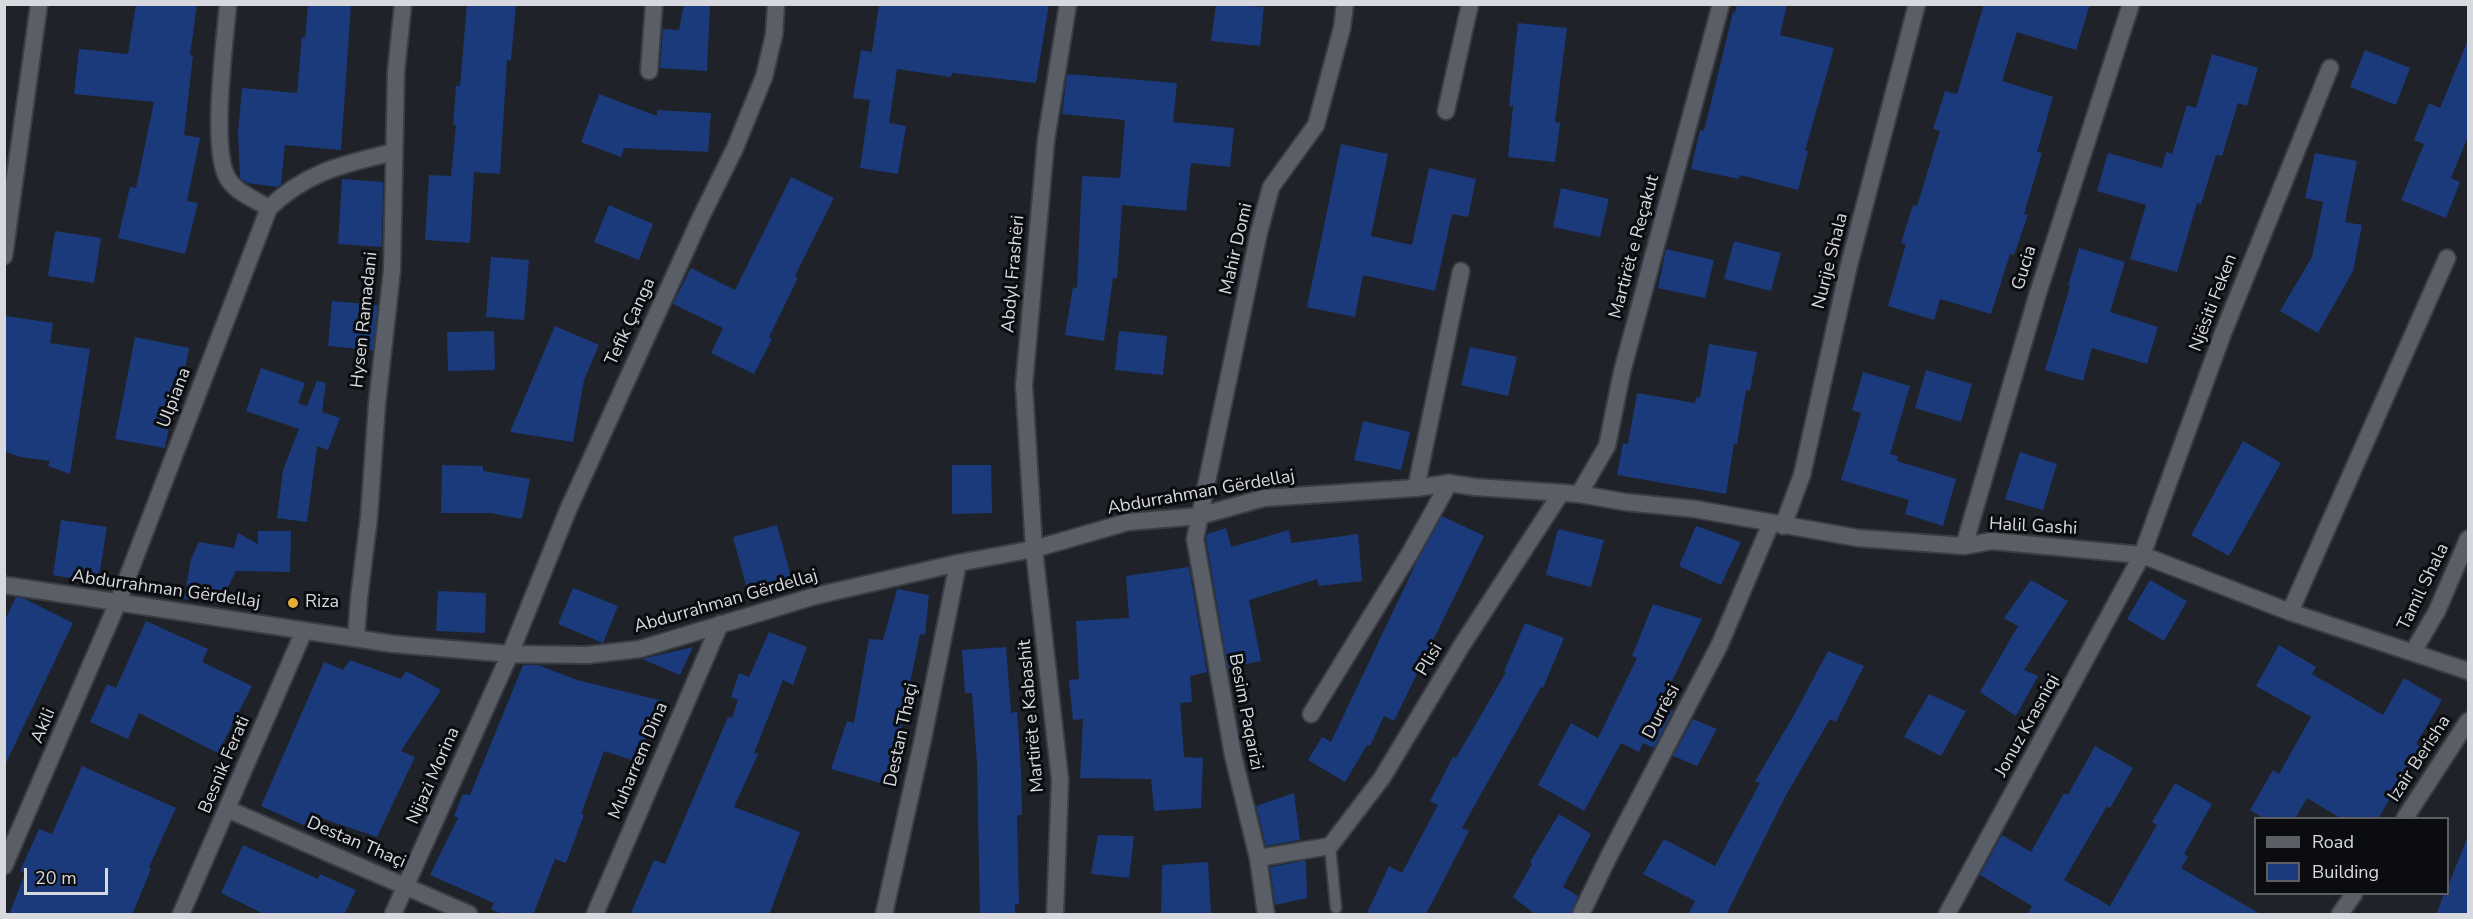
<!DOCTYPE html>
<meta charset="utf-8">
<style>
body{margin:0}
#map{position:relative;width:2473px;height:919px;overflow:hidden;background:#1f2229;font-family:"Nunito Sans",sans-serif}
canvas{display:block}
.frame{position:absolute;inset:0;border:6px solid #d7d9de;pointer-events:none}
.legend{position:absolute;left:2254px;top:817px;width:195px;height:78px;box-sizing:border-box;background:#0a0c0f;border:2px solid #5c5e62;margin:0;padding:8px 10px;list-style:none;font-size:18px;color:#d7d9de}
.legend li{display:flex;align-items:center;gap:12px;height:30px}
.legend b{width:30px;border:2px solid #5c5e62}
.scale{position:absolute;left:24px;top:868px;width:84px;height:27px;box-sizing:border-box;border:3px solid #d7d9de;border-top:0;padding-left:8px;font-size:18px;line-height:21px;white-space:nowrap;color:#d7d9de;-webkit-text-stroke:4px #0a0c0f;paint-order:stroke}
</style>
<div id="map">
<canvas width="2473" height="919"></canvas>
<div class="frame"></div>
<ul class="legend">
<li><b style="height:8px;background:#5a5e66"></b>Road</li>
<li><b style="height:16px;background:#1b3a7b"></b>Building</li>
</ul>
<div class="scale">20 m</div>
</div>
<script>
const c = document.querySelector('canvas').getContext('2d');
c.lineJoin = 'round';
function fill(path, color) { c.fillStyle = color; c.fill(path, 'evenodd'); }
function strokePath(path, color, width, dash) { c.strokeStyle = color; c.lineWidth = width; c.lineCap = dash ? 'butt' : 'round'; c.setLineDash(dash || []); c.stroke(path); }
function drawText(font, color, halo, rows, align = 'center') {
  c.font = font + ' "Nunito Sans",sans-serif'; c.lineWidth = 6; c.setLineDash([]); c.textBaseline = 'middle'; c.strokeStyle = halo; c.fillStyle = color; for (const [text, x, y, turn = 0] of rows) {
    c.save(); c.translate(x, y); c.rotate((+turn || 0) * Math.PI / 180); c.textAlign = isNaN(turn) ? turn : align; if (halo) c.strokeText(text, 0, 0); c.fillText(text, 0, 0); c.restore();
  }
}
const building = new Path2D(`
 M136,4H197L190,55H193L184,135L200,138L187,201L198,203L185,254L118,238L130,187L136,188L154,102L74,94L79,49L128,54Z
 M308,4H351L341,150L285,145L281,184L278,187L247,183L240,178L238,132L242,88L297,93L302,37L305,38Z
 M467,4H516L511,60H507L500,174L474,172L470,243L425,240L429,175L451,176L456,125H453L456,86H460Z
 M684,4H710L707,71L660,68L663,29L679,30Z
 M879,4H1049L1036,83L952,73L951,77L897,69L889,123L906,126L898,174L860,168L870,100L853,98L861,50L872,52Z
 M1216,4L1264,7L1260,46L1211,41Z
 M1737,4H1787L1780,35L1834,48L1805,151H1808L1798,190L1740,175L1739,179L1691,169L1700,130L1704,131L1733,12L1735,13Z
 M1984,4H2090L2076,50L2017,32L2002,81L2053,97L2037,152L2042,153L2024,214L2028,215L2014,255L2010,254L1991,314L1940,299L1934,320L1888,306L1906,244L1901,243L1913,205L1917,206L1940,131L1933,129L1945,91L1957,94Z
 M1518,23L1567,28L1555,122L1560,123L1555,162L1508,157L1513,106H1509Z
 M2468,40L2469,134L2451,178L2460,182L2446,218L2401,200L2424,144L2414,140L2429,103L2440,108Z
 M2365,50L2410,68L2396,105L2350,87Z
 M2212,54L2258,68L2247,106L2238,103L2222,156L2216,155L2201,204L2197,203L2177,272L2130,259L2146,205L2097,191L2108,153L2162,168L2166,152L2172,154L2187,105L2196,108Z
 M1067,74L1177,83L1173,122L1234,128L1230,167L1191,163L1186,211L1122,205L1117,278H1113L1104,341L1065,335L1073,287L1077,288L1082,176L1120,178L1125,120L1062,114Z
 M599,94L657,116V110L711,113L708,152L624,148L621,157L581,142Z
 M1341,144L1388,154L1371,236L1412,245L1429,168L1476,179L1468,217L1452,214L1435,291L1363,275L1355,317L1307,307Z
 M2315,153L2357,161L2345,222L2362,225L2353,271L2318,333L2280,311L2312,257L2323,202L2305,198Z
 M791,177L834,198L795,276L798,278L769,337L772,339L754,374L711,353L723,328L673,304L691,268L735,290Z
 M342,179L383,182L382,247L338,244Z
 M1561,188L1609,199L1600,237L1553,227Z
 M609,205L653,224L639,260L594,242Z
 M55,231L101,238L94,283L48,276Z
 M1734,241L1781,253L1771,291L1724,279Z
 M2079,248L2125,262L2110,312L2158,327L2147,364L2092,348L2083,381L2045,370L2070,287L2068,286Z
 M1666,249L1714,260L1705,298L1658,288Z
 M491,257L529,260L524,320L486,317Z
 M332,301L378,305L373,350L328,346Z
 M6,316L53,323L50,343L90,349L70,474L48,466L50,461L20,457L4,451Z
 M555,326L599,345L584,380L573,442L510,432Z
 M494,331L495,370L448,371L447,332Z
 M1119,331L1167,336L1163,375L1115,370Z
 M135,337L189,348L181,391L176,390L165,448L115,439Z
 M1709,344L1757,352L1750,391L1746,390L1737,444H1734L1726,494L1617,475L1623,443L1628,444L1637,393L1695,403L1696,397L1700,398Z
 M1470,347L1517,357L1508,396L1461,385Z
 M261,368L305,383L298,403L307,406L317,381L326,383L322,412L340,418L328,450L317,446L307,522L277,518L283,470L299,429L246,411Z
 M1926,370L1972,384L1961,422L1915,408Z
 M1863,372L1910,386L1890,454L1898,456L1897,461L1956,479L1943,526L1905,514L1909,500L1841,480L1861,413L1852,410Z
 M1363,421L1410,432L1401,470L1354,460Z
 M2243,441L2281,463L2229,556L2191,535Z
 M2020,452L2057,464L2043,510L2005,499Z
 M442,465L483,466V471L530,479L522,519L490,513H441Z
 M952,465H991L992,513L952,514Z
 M1442,516L1484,536L1394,721L1384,716L1370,746L1367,745L1345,782L1308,760L1322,737L1331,742L1417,561Z
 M61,520L107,527L98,583L53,575Z
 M777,525L794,588L750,600L733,537Z
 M1696,526L1741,542L1721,585L1679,566Z
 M1226,528L1231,547L1289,530L1291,543L1358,534L1362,581L1319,586L1317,579L1249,600L1261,661L1228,668L1206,539L1207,534Z
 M1558,529L1604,540L1591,587L1546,575Z
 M258,531H291L290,572L236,571L224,595L222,605L184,599L191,559L199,542L234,548L238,533L258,544Z
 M1189,567L1207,672L1190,676L1192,702L1180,703L1184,757L1203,758L1201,808L1154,811L1151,779L1080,778L1083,719L1073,720L1069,680L1079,679L1076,621L1129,618L1126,576Z
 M2031,580L2068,601L2024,670L2038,676L2016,716L1980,692L2018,626L2004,618Z
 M2150,580L2187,601L2164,641L2127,619Z
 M573,588L618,606L603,643L558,624Z
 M897,589L929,595L925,635L920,634L901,728L884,784L831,769L847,721L854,723L869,639L883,640Z
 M438,591L486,593L485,633L436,631Z
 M16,597L25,599L73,623L4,767V622Z
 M1653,604L1702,619L1660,706L1673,711L1654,748L1643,743L1639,752L1621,743L1584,811L1538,785L1571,723L1598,738L1637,658L1632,656Z
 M146,621L208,649L202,662L252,686L218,753L139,713L128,739L90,722L107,684L116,688Z
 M1525,623L1564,638L1543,688L1541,687L1462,828L1469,831L1434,899L1425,915H1366L1389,866L1402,873L1438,805L1430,801L1453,757L1456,758L1506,672L1504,671Z
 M769,632L807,647L793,685L783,680L754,753L758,754L734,807L800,832L769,915H630L654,860L665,864L728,717L732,718L738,700L731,697L739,673L749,677Z
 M2279,645L2316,667L2312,674L2383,715L2404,678L2442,700L2416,744L2423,748L2399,788L2397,786L2378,819H2342L2307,798L2295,819H2265L2250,810L2273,770L2279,774L2311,717L2256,686Z
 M693,647L680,675L642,659L654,656Z
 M1006,647L1011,713L1017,712L1021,771L1022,815H1017L1019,904H1015V915H980L977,763L972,693H965L962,650Z
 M1828,651L1864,666L1836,722L1830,719L1785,797L1726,915H1688L1695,901L1643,874L1664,839L1715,866L1760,783L1755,781L1794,715Z
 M350,660L401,679L406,671L441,690L401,751L415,757L377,837L315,816L310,828L261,806L324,662L343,670Z
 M523,665H538L577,680L663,701L635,761L604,751L581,814L584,815L566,863L555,859L533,915H504L491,909L494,903L430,875L458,818L454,816L463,794L470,795Z
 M1929,694L1966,711L1941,756L1904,737Z
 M1693,719L1717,729L1697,766L1673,756Z
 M2095,746L2133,768L2110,808L2107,806L2064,880L2110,906L2157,825L2152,822L2175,783L2212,804L2184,854L2188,857L2181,868L2262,915H2027L2032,906L1980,875L2002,835L2031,852L2064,793L2068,795Z
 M82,766L176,808L149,867L151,869L132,915H9L25,873L20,871L39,829L52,834Z
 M1294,793L1300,840L1266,846L1256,806Z
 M1559,814L1591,834L1563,887L1578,896L1571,915H1536L1513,897L1532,864L1530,862Z
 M1098,835L1134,836L1129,878L1091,874Z
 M2468,836L2469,915H2436L2444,894H2448V886Z
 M243,845L318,879L320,874L356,890L344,915H266L221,893Z
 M1302,861H1306L1307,898L1275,905L1270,867Z
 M1208,862L1211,915H1161L1162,865Z`);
const service = new Path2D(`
 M1330,846L1336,908`);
const minor = new Path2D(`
 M228,4C225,41 210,150 228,179C237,193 256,200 269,208
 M649,71L654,4
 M1446,111L1470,4
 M4,256L39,4
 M1416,488L1461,271
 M1579,494L1607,446L1622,372L1721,4
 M1783,526L1802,475L1849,265L1917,4
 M1964,546L2038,293L2131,4
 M4,585L393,644L510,654L587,655L640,649L815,596L958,563L1034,549L1128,522L1199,516L1264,498L1416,488L1449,483L1475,487L1579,494L1625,502L1695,509L1858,538L1964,546L1992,541L2142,555L2290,612L2468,671
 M2290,612L2447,258
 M356,638L359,598L369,517L377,404L392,270L396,72L403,4
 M2413,652L2437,611L2468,539
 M1311,714L1410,553L1449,483
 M227,809L469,914
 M2405,818L2468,721
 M1258,858L1330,846L1382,778L1462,645L1561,493
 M4,866L118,602L269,208C307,171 345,164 394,152
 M181,914L304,631
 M393,914L510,654L568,510L700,219L735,148L764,77L774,35L776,4
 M595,914L720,624
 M884,914L922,743L958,563
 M1055,914L1060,780L1034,549L1024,385L1046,140L1068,4
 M1266,914L1258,858L1233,755L1195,539L1259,232L1271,187L1316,125L1342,28L1345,4
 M1581,914L1608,858L1720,644L1771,523
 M1947,914L2142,555L2223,333L2330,68
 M2340,914L2354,894`);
const markers = [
 [293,603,6,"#e4ae35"]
];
const streetNames = [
 ["Martirët e Reçakut",1635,247,-75],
 ["Mahir Domi",1237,249,-77],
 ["Nurije Shala",1831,261,-76],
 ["Gucia",2025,268,-73],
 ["Abdyl Frashëri",1014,274,-85],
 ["Njësiti Feken",2214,303,-69],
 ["Hysen Ramadani",365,320,-84],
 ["Tefik Çanga",631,322,-65],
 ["Ulpiana",175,398,-69],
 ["Abdurrahman Gërdellaj",1201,493,-10],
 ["Halil Gashi",2033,527,3],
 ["Tamil Shala",2424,587,-64],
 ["Abdurrahman Gërdellaj",166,590,8],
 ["Abdurrahman Gërdellaj",726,602,-16],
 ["Plisi",1430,660,-59],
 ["Besim Paqarizi",1245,712,79],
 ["Durrësi",1662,712,-62],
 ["Martirët e Kabashit",1032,716,-95],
 ["Akili",44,726,-67],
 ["Jonuz Krasniqi",2028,726,-61],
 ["Destan Thaçi",902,735,-78],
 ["Izair Berisha",2420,759,-57],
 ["Muharrem Dina",639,761,-67],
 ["Besnik Ferati",225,765,-67],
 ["Nijazi Morina",434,776,-66],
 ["Destan Thaçi",356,843,23]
];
const poiNames = [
 ["Riza",305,603]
];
fill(building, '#1b3a7b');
strokePath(service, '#3a3d43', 14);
strokePath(minor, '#3a3d43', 20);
strokePath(service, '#5a5e66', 10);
strokePath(minor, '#5a5e66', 16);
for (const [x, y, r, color] of markers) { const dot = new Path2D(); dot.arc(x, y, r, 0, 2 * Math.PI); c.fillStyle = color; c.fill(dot); strokePath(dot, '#0a0c0f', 2); }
drawText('18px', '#d7d9de', '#0a0c0f', streetNames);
drawText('18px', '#d7d9de', '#0a0c0f', poiNames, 'left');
</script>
